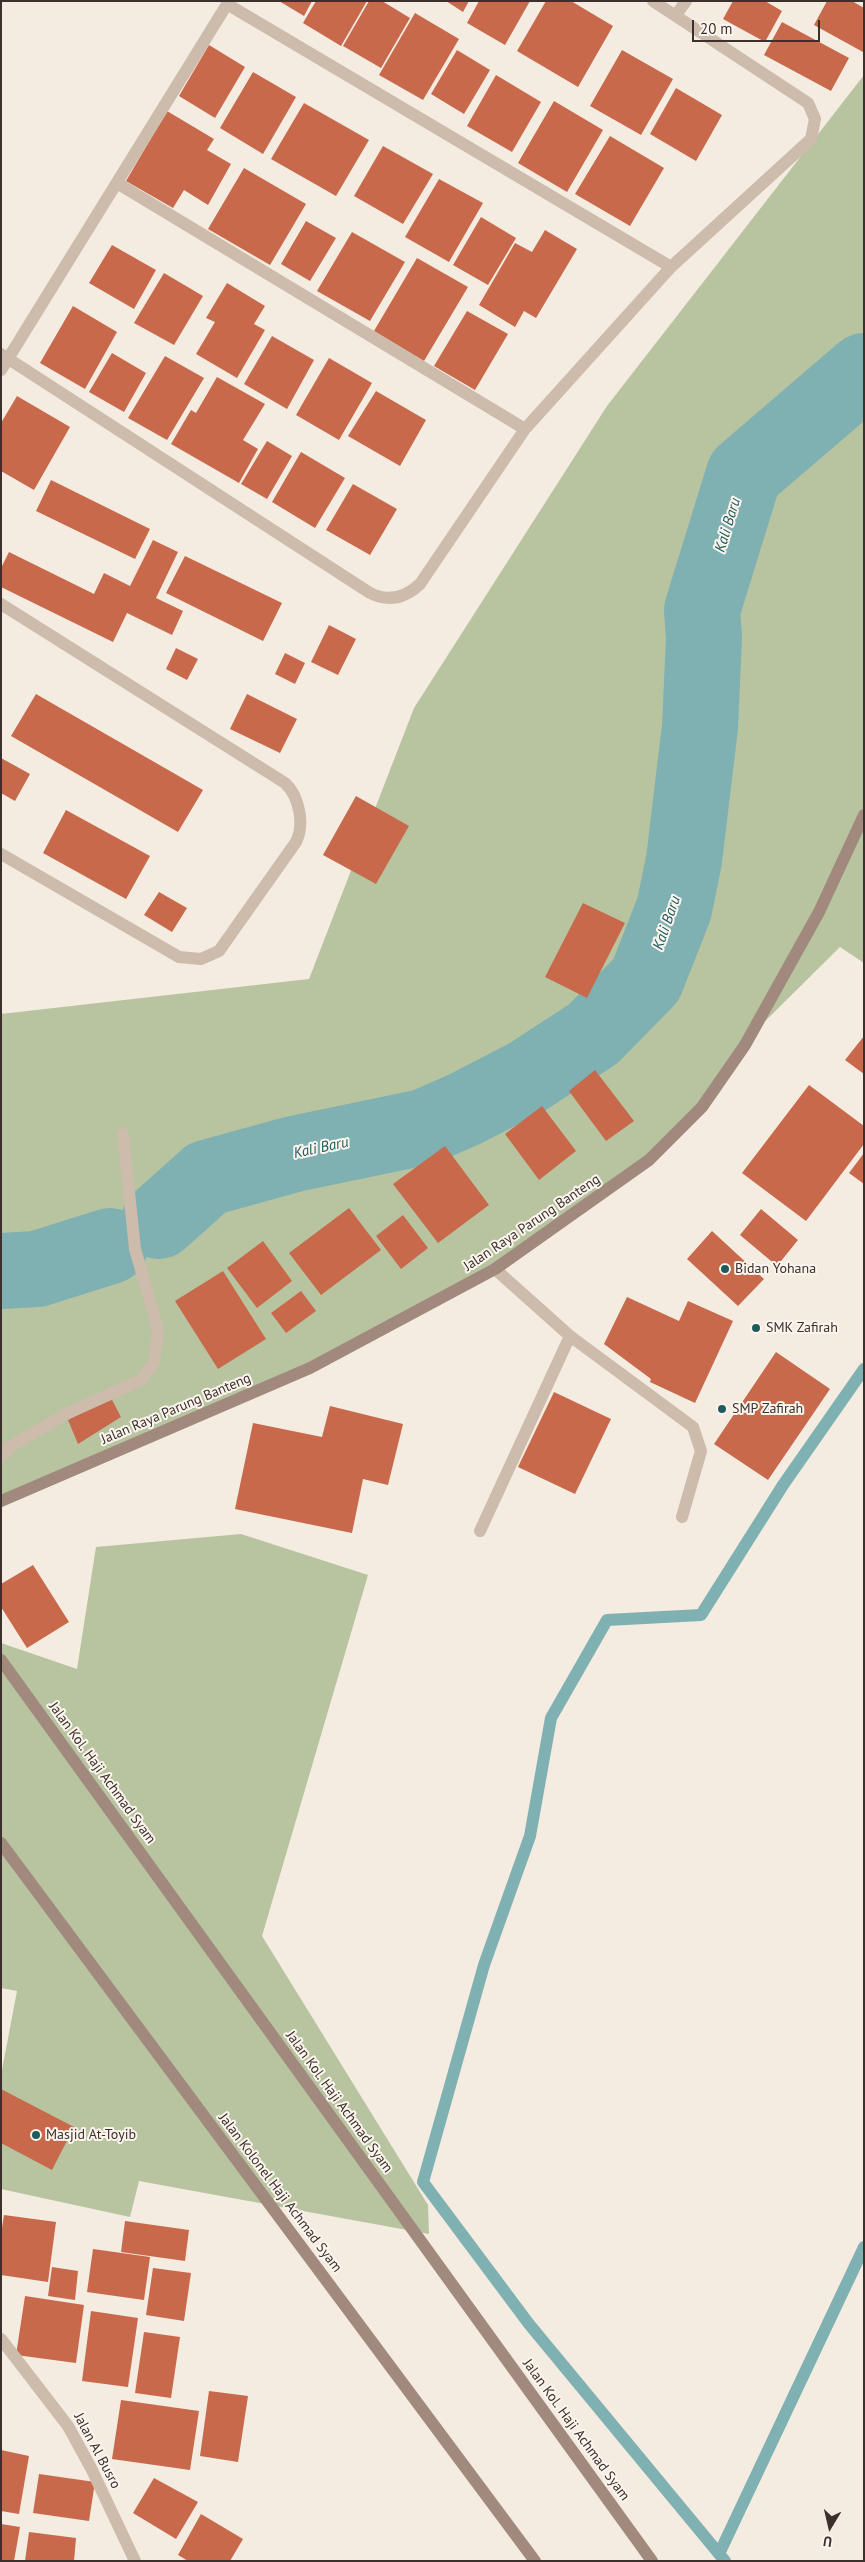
<!DOCTYPE html>
<style>
body{margin:0}
#map{position:relative;width:865px;height:2562px;overflow:hidden;background:#f4ebe1;font-family:"PT Sans",sans-serif}
canvas{display:block}
.frame{position:absolute;inset:0;border:2px solid #3b302b;pointer-events:none}
.north{position:absolute;left:805px;top:2502px;width:50px;height:50px;-webkit-text-stroke:4px #fbf5ee;paint-order:stroke;rotate:189deg;font-size:14px;font-weight:700;line-height:20px;text-align:center;color:#3b302b}
.north::after{content:'';display:block;margin:auto;width:18px;height:22px;background:#3b302b;clip-path:polygon(50% 0,100% 100%,50% 72%,0 100%)}
.scale{position:absolute;left:692px;top:20px;width:128px;height:22px;box-sizing:border-box;border:2px solid #3b302b;border-top:0;padding-left:6px;font-size:15px;line-height:18px;white-space:nowrap;color:#3b302b;-webkit-text-stroke:4px #fbf5ee;paint-order:stroke}
</style>
<div id="map">
<canvas width="865" height="2562"></canvas>
<div class="frame"></div>
<div class="north">U</div>
<div class="scale">20 m</div>
</div>
<script>
const c = document.querySelector('canvas').getContext('2d');
c.lineJoin = 'round';
function fill(path, color) { c.fillStyle = color; c.fill(path, 'evenodd'); }
function strokePath(path, color, width, dash) { c.strokeStyle = color; c.lineWidth = width; c.lineCap = dash ? 'butt' : 'round'; c.setLineDash(dash || []); c.stroke(path); }
function drawText(font, color, halo, rows, align = 'center') {
  c.font = font + ' "PT Sans",sans-serif'; c.lineWidth = 4; c.setLineDash([]); c.textBaseline = 'middle'; c.strokeStyle = halo; c.fillStyle = color; for (const [text, x, y, turn = 0] of rows) {
    c.save(); c.translate(x, y); c.rotate((+turn || 0) * Math.PI / 180); c.textAlign = isNaN(turn) ? turn : align; if (halo) c.strokeText(text, 0, 0); c.fillText(text, 0, 0); c.restore();
  }
}
const green = new Path2D(`
 M864,75V963L840,947L740,1046L698,1109L645,1162L491,1272L351,1347L1,1501V1014L309,979L414,708L607,406Z
 M241,1534L368,1575L262,1936L428,2205L429,2234L139,2181L130,2217L1,2189V2075L17,1991L1,1988V1643L77,1669L96,1547Z`);
const stream = new Path2D(`
 M719,2554L864,2247
 M725,2561L529,2324L423,2182L484,1965L530,1836L551,1718L607,1620L701,1615L783,1485L864,1369`);
const river = new Path2D(`
 M159,1221L207,1178L294,1154L424,1127L465,1109L527,1077L593,1034L646,980L674,909L684,860L700,727L704,638L702,610L744,474L864,371
 M1,1271L37,1269L110,1246`);
const building = new Path2D(`
 M279,1H312L304,16Z
 M316,1H367L341,46L303,23Z
 M369,1H382L410,18L381,68L343,46Z
 M446,1H469L463,12Z
 M479,1H530L505,45L467,23Z
 M546,1H571L613,26L578,87L517,51Z
 M733,1H765L782,11L765,42L723,19Z
 M827,1H852L864,8L863,52L814,25Z
 M415,13L459,39L423,100L379,75Z
 M782,22L849,58L831,91L764,55Z
 M209,45L245,67L215,118L179,96Z
 M457,50L490,70L464,114L431,94Z
 M622,50L673,79L641,135L590,106Z
 M253,72L296,97L263,154L220,128Z
 M496,75L541,102L512,152L467,126Z
 M676,88L722,115L696,161L650,134Z
 M554,101L603,130L567,192L518,163Z
 M304,103L369,140L336,196L271,159Z
 M167,111L214,139L207,150L231,164L208,205L184,190L173,208L126,181Z
 M610,136L664,168L630,226L575,194Z
 M383,146L433,174L403,224L354,196Z
 M244,168L306,204L270,265L208,229Z
 M439,179L483,203L449,262L405,237Z
 M481,217L516,238L488,285L453,265Z
 M306,221L336,238L310,281L281,264Z
 M545,230L577,249L536,318L524,311L515,327L479,305L515,243L532,252Z
 M352,232L405,262L370,321L317,291Z
 M112,245L156,270L134,309L89,283Z
 M417,258L468,287L424,361L374,331Z
 M164,273L203,296L174,345L134,323Z
 M227,283L265,306L254,324L265,330L237,378L196,354L215,322L206,318Z
 M73,306L117,332L85,389L40,363Z
 M467,311L508,334L475,390L434,366Z
 M272,336L314,360L287,409L244,384Z
 M112,353L146,373L124,412L89,392Z
 M165,356L204,378L167,440L128,418Z
 M329,358L372,383L339,440L296,415Z
 M217,377L265,404L243,440L258,449L239,483L171,444L191,410L196,413Z
 M376,391L426,420L400,466L348,436Z
 M17,396L70,427L34,490L1,471V423Z
 M267,441L292,456L267,499L241,484Z
 M301,452L345,478L315,528L272,502Z
 M51,480L150,529L135,559L36,511Z
 M353,484L397,509L370,555L326,530Z
 M153,540L178,552L156,598L183,611L172,635L127,613L113,642L1,587V568L9,552L94,594L104,573L130,586Z
 M185,556L282,603L263,641L166,593Z
 M329,625L356,639L338,675L311,662Z
 M176,648L198,659L187,680L166,669Z
 M285,653L305,663L295,684L275,674Z
 M36,694L203,790L178,832L11,736Z
 M247,694L297,719L280,753L230,729Z
 M1,758L30,774L15,801L1,793Z
 M356,796L409,826L376,884L323,855Z
 M66,810L150,856L126,899L43,853Z
 M159,892L187,908L172,932L144,915Z
 M583,903L625,923L587,998L545,977Z
 M864,1036V1074L845,1060Z
 M595,1070L634,1121L606,1141L569,1091Z
 M809,1085L864,1126V1144L806,1221L742,1173Z
 M542,1106L576,1151L539,1180L505,1134Z
 M445,1146L489,1205L438,1243L393,1184Z
 M864,1153V1184L849,1173Z
 M349,1208L381,1250L321,1295L289,1253Z
 M761,1209L798,1240L777,1266L740,1235Z
 M403,1215L428,1248L401,1269L376,1236Z
 M712,1231L764,1279L738,1306L687,1259Z
 M263,1241L292,1281L257,1308L227,1268Z
 M223,1271L266,1339L218,1369L175,1301Z
 M301,1291L316,1311L286,1333L271,1313Z
 M627,1297L679,1321L688,1301L733,1321L695,1403L650,1382L651,1379L604,1344Z
 M776,1352L830,1389L768,1480L714,1444Z
 M554,1392L611,1419L575,1494L518,1467Z
 M110,1396L121,1417L78,1444L68,1420Z
 M330,1406L403,1424L388,1485L363,1479L352,1533L235,1509L253,1423L322,1437Z
 M33,1565L69,1622L27,1648L1,1607V1584Z
 M1,2089L74,2127L52,2170L1,2143Z
 M4,2215L56,2222L48,2282L1,2275V2234Z
 M125,2221L189,2230L185,2261L121,2252Z
 M93,2249L150,2257L144,2300L87,2292Z
 M52,2267L78,2271L75,2300L48,2296Z
 M153,2268L191,2273L184,2321L146,2315Z
 M25,2296L84,2305L76,2363L16,2355Z
 M91,2311L138,2318L128,2387L82,2381Z
 M144,2332L180,2337L171,2398L135,2393Z
 M209,2391L248,2396L238,2462L200,2456Z
 M121,2400L199,2411L190,2470L112,2459Z
 M1,2450L29,2456L19,2514L1,2511Z
 M39,2474L95,2482L89,2521L33,2513Z
 M154,2478L198,2502L176,2539L133,2513Z
 M201,2514L243,2539L230,2561H188L178,2555Z
 M1,2524L20,2527L14,2561H1Z
 M29,2532L76,2538L74,2561H25Z`);
const street = new Path2D(`
 M227,4L671,267
 M676,15L686,1
 M117,183L525,429
 M1,354L370,593C388,602 405,598 420,584L525,429L671,267L811,139L815,119L808,103L653,1
 M1,370L229,1
 M1,604L285,783C299,796 305,824 296,842L219,951L201,959L179,957L1,854
 M495,1269L570,1336L693,1427L701,1451L682,1517
 M1,1457L8,1448L66,1414L141,1380L154,1362L158,1329L135,1249L123,1134
 M480,1531L570,1336
 M1,2339L68,2426L91,2468L135,2561`);
const secondary = new Path2D(`
 M1,1501L310,1368L495,1269L649,1160L702,1107L745,1045L819,912L864,815
 M1,1660L652,2561
 M1,1843L535,2561`);
const markers = [
 [725,1269,5,"#1f5a5e"],
 [756,1328,5,"#1f5a5e"],
 [722,1409,5,"#1f5a5e"],
 [36,2135,5,"#1f5a5e"]
];
const streetNames = [
 ["Jalan Raya Parung Banteng",532,1223,-34],
 ["Jalan Raya Parung Banteng",176,1409,-23],
 ["Jalan Kol. Haji Achmad Syam",102,1773,54],
 ["Jalan Kol. Haji Achmad Syam",339,2102,54],
 ["Jalan Kolonel Haji Achmad Syam",280,2193,53],
 ["Jalan Kol. Haji Achmad Syam",576,2430,54],
 ["Jalan Al Busro",97,2451,62]
];
const poiNames = [
 ["Bidan Yohana",735,1269],
 ["SMK Zafirah",766,1328],
 ["SMP Zafirah",732,1409],
 ["Masjid At-Toyib",46,2135]
];
const waterNames = [
 ["Kali Baru",728,525,-73],
 ["Kali Baru",667,923,-71],
 ["Kali Baru",321,1148,-12]
];
fill(green, '#b8c4a0');
strokePath(stream, '#7fb0b2', 12);
strokePath(river, '#7fb0b2', 76);
fill(building, '#c8694b');
strokePath(street, '#cdbbac', 12);
strokePath(secondary, '#a18a7d', 12);
for (const [x, y, r, color] of markers) { const dot = new Path2D(); dot.arc(x, y, r, 0, 2 * Math.PI); c.fillStyle = color; c.fill(dot); strokePath(dot, '#fbf5ee', 2); }
drawText('14px', '#3b302b', '#fbf5ee', streetNames);
drawText('14px', '#3b302b', '#fbf5ee', poiNames, 'left');
drawText('italic 15px', '#1f5a5e', '#fbf5ee', waterNames);
</script>
